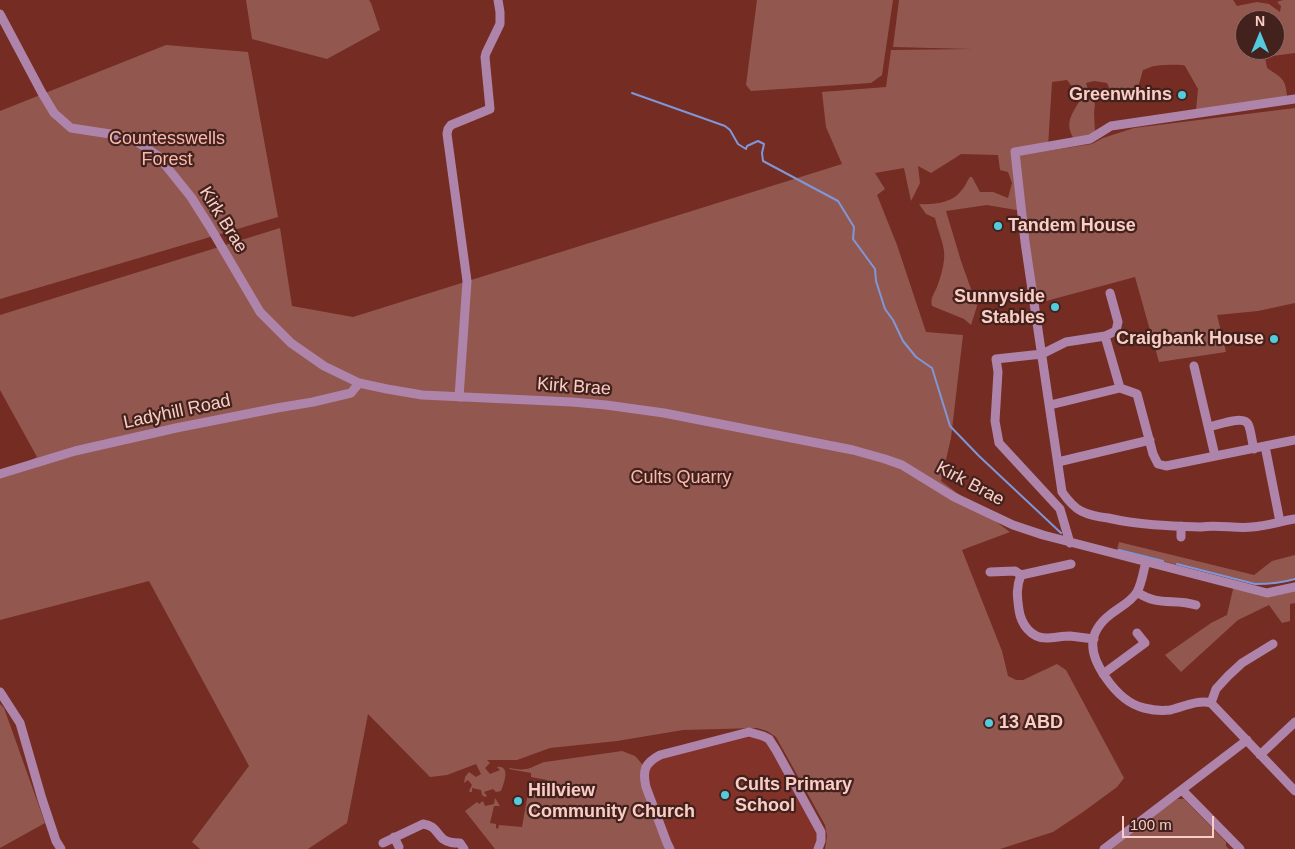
<!DOCTYPE html>
<style>
body{margin:0}
#map{position:relative;width:1295px;height:849px;overflow:hidden;background:#742c23;font-family:Arial,sans-serif}
canvas{display:block}
.north{position:absolute;left:1235px;top:10px;width:50px;height:50px;box-sizing:border-box;background:#43221d;border:1px solid #8c6761;border-radius:50%;rotate:0deg;font-size:14px;font-weight:700;line-height:20px;text-align:center;color:#facec6}
.north::after{content:'';display:block;margin:auto;width:18px;height:22px;background:#54cadd;clip-path:polygon(50% 0,100% 100%,50% 72%,0 100%)}
.scale{position:absolute;left:1122px;top:816px;width:92px;height:22px;box-sizing:border-box;border:2px solid #facec6;border-top:0;padding-left:6px;font-size:15px;line-height:18px;white-space:nowrap;color:#facec6;-webkit-text-stroke:4px #43221d;paint-order:stroke}
</style>
<div id="map">
<canvas width="1295" height="849"></canvas>
<div class="north">N</div>
<div class="scale">100 m</div>
</div>
<script>
const c = document.querySelector('canvas').getContext('2d');
c.lineJoin = 'round';
function fill(path, color) { c.fillStyle = color; c.fill(path, 'evenodd'); }
function strokePath(path, color, width, dash) { c.strokeStyle = color; c.lineWidth = width; c.lineCap = dash ? 'butt' : 'round'; c.setLineDash(dash || []); c.stroke(path); }
function drawText(font, color, halo, rows, align = 'center') {
  c.font = font + ' Arial,sans-serif'; c.lineWidth = 4.5; c.setLineDash([]); c.textBaseline = 'middle'; c.strokeStyle = halo; c.fillStyle = color; for (const [text, x, y, turn = 0] of rows) {
    c.save(); c.translate(x, y); c.rotate((+turn || 0) * Math.PI / 180); c.textAlign = isNaN(turn) ? turn : align; if (halo) c.strokeText(text, 0, 0); c.fillText(text, 0, 0); c.restore();
  }
}
const built = new Path2D(`
 M749,732L763,736L821,832L818,849H670L668,846L645,770L648,763Z`);
const green = new Path2D(`
 M246,0H369L371,3L380,30L327,59L252,39Z
 M757,0H893L882,75L871,83L751,91L746,85Z
 M899,0H1233L1237,6L1257,2L1269,4L1280,12L1281,6L1277,2L1283,0H1295V53L1265,57L1267,68C1282,78 1286,79 1287,97L1196,110L1198,89L1185,66C1181,64 1161,65 1155,66C1151,66 1147,69 1143,70L1137,91L1122,101L1112,94L1107,83L1094,81L1086,83L1089,93L1095,104L1094,113L1095,132L1076,142C1064,125 1070,117 1079,102L1078,94L1067,80L1052,82L1048,146L1021,155L1092,144L1103,138L1134,128L1295,108V303L1258,311L1217,315L1226,352L1159,362L1135,277L1035,304L1022,211L987,205L946,211L961,261L977,306L971,325L964,319L932,306C930,298 934,294 937,287C940,279 943,269 944,260C946,247 938,232 935,218L926,214L919,204C933,205 952,203 961,191C965,187 967,181 970,177H972L980,192H993L1008,198L1012,183L1008,172L1000,170L998,155L961,154L955,158L931,173L918,166L920,183L911,201L904,168L875,173L885,189L877,195L897,245L926,332L963,335L951,438L941,481L1010,532L962,550L1002,651L1008,676L1016,680H1023L1057,664L1066,670L1124,778L1117,787L1083,812L1053,832L1000,849H825L827,836L825,825L776,737L767,731L757,728L683,730L617,741L550,748L517,760H487L490,763L485,768L490,774L500,770L497,767C511,765 504,784 501,791L496,792L493,789L484,792L487,796L485,797L482,795L481,790L472,788V792H470L469,791L472,785L468,780L464,783L465,777L469,772L476,777L481,774L476,764L447,775L430,777L368,714L347,823L308,849H200L192,842L249,766L149,581L0,620V475L37,457L0,390V315L280,228L292,306L353,317L842,164L826,127L822,92L886,87L891,50L972,49L893,47ZM1245,20H1275V50H1245Z
 M166,45L248,52L278,217L0,299V111Z
 M1119,542L1254,575L1272,561L1295,555V579C1282,583 1269,584 1255,584L1117,550Z
 M1234,585L1267,593L1295,587V603L1290,604V621L1282,623L1269,605L1238,620L1181,672L1165,655L1211,623L1227,615Z
 M0,704L4,708L45,823L0,848Z
 M622,751L635,756L643,765L668,849H495L465,811L477,802L479,804L483,801L485,806L494,804L495,798L500,806H494L490,823L496,824V828L498,829L499,825L522,827L528,793L544,796L547,780L531,777V773L509,769L510,768C515,769 521,770 526,769C533,768 539,763 545,762Z
 M1177,799H1184L1226,842V846L1229,849H1109Z`);
const stream = new Path2D(`
 M632,93L725,126L730,130L738,144L746,149L747,146L758,141L764,144L762,153L763,161L838,201L854,227L853,239L875,269L876,281L885,309L893,320L903,341L916,357L932,368L950,426L979,456L1061,533
 M1119,550L1163,561
 M1177,564L1255,584C1269,584 1282,583 1295,579`);
const minor = new Path2D(`
 M0,14L42,93L54,113L71,128L130,137L158,156L191,197L210,227L260,312L291,343L324,366L359,383L387,389L422,395L572,402L606,405L664,413L853,450L885,459L902,465L954,497L1013,525L1043,535L1267,593L1295,587
 M1295,99L1111,126L1090,139L1015,152L1025,242L1062,492C1067,499 1073,507 1081,511C1089,515 1099,517 1108,518C1138,525 1170,526 1201,527C1218,524 1235,529 1252,527C1267,526 1281,521 1295,519
 M1105,336L1120,388L1137,394L1153,454L1158,464L1166,466L1295,440
 M1194,366L1215,456
 M459,397L467,281L447,134L448,129L451,125L490,109L485,57L486,53L500,24V12L498,0
 M1050,405L1120,388
 M1209,427C1218,425 1243,415 1248,424C1251,429 1252,443 1254,449
 M1265,446L1280,522
 M1058,462L1150,440
 M0,474L75,451L176,428L277,408L313,402L351,393L359,383
 M1181,537V526
 M1070,543L1060,509L999,443L995,421L998,372L996,359L1042,354L1066,342L1105,336L1116,331L1118,322L1110,293
 M1146,562C1143,572 1142,583 1137,592C1131,602 1120,607 1111,614C1086,633 1089,654 1106,678C1115,691 1127,704 1144,708C1152,710 1162,711 1170,710C1183,707 1199,699 1211,703
 M990,572L1015,571L1021,575L1071,564
 M1021,575C1016,587 1017,596 1019,610C1021,624 1031,638 1046,638C1054,638 1062,636 1070,636C1078,637 1086,638 1094,639
 M1137,592C1159,607 1173,598 1196,605
 M1103,674L1145,643L1137,633
 M0,692L20,723L42,799L56,841L61,849
 M1211,703L1295,791
 M1211,703L1216,689L1228,676L1242,663L1273,644
 M1260,755L1295,722
 M1182,790L1240,849
 M394,837L399,847
 M383,843L423,824C436,826 435,832 443,839C448,843 454,843 460,843L464,849
 M670,849L667,843L646,787C642,770 645,763 660,755L749,732L763,736L769,739L776,750L821,832V841L818,849
 M1104,849L1247,740`);
const markers = [
 [1182,95,5,"#54cadd"],
 [998,226,5,"#54cadd"],
 [1055,307,5,"#54cadd"],
 [1274,339,5,"#54cadd"],
 [989,723,5,"#54cadd"],
 [725,795,5,"#54cadd"],
 [518,801,5,"#54cadd"]
];
const poiNames = [
 ["Greenwhins",1172,95,"right"],
 ["Tandem House",1008,226],
 ["Sunnyside",1045,297,"right"],
 ["Stables",1045,318,"right"],
 ["Craigbank House",1264,339,"right"],
 ["13 ABD",999,723],
 ["Cults Primary",735,785],
 ["School",735,806],
 ["Hillview",528,791],
 ["Community Church",528,812]
];
const parkNames = [
 ["Countesswells",167,139],
 ["Forest",167,160],
 ["Cults Quarry",681,478]
];
const streetNames = [
 ["Kirk Brae",223,220,58],
 ["Kirk Brae",574,387,4],
 ["Ladyhill Road",177,412,-12],
 ["Kirk Brae",970,484,28]
];
fill(built, '#823228');
fill(green, '#92584f');
strokePath(stream, '#8096d8', 2);
strokePath(minor, '#ae84aa', 9);
for (const [x, y, r, color] of markers) { const dot = new Path2D(); dot.arc(x, y, r, 0, 2 * Math.PI); c.fillStyle = color; c.fill(dot); strokePath(dot, '#43221d', 2); }
drawText('bold 18px', '#facec6', '#43221d', poiNames, 'left');
drawText('18px', '#fbb9ae', '#43221d', parkNames);
drawText('18px', '#facec6', '#43221d', streetNames);
</script>
